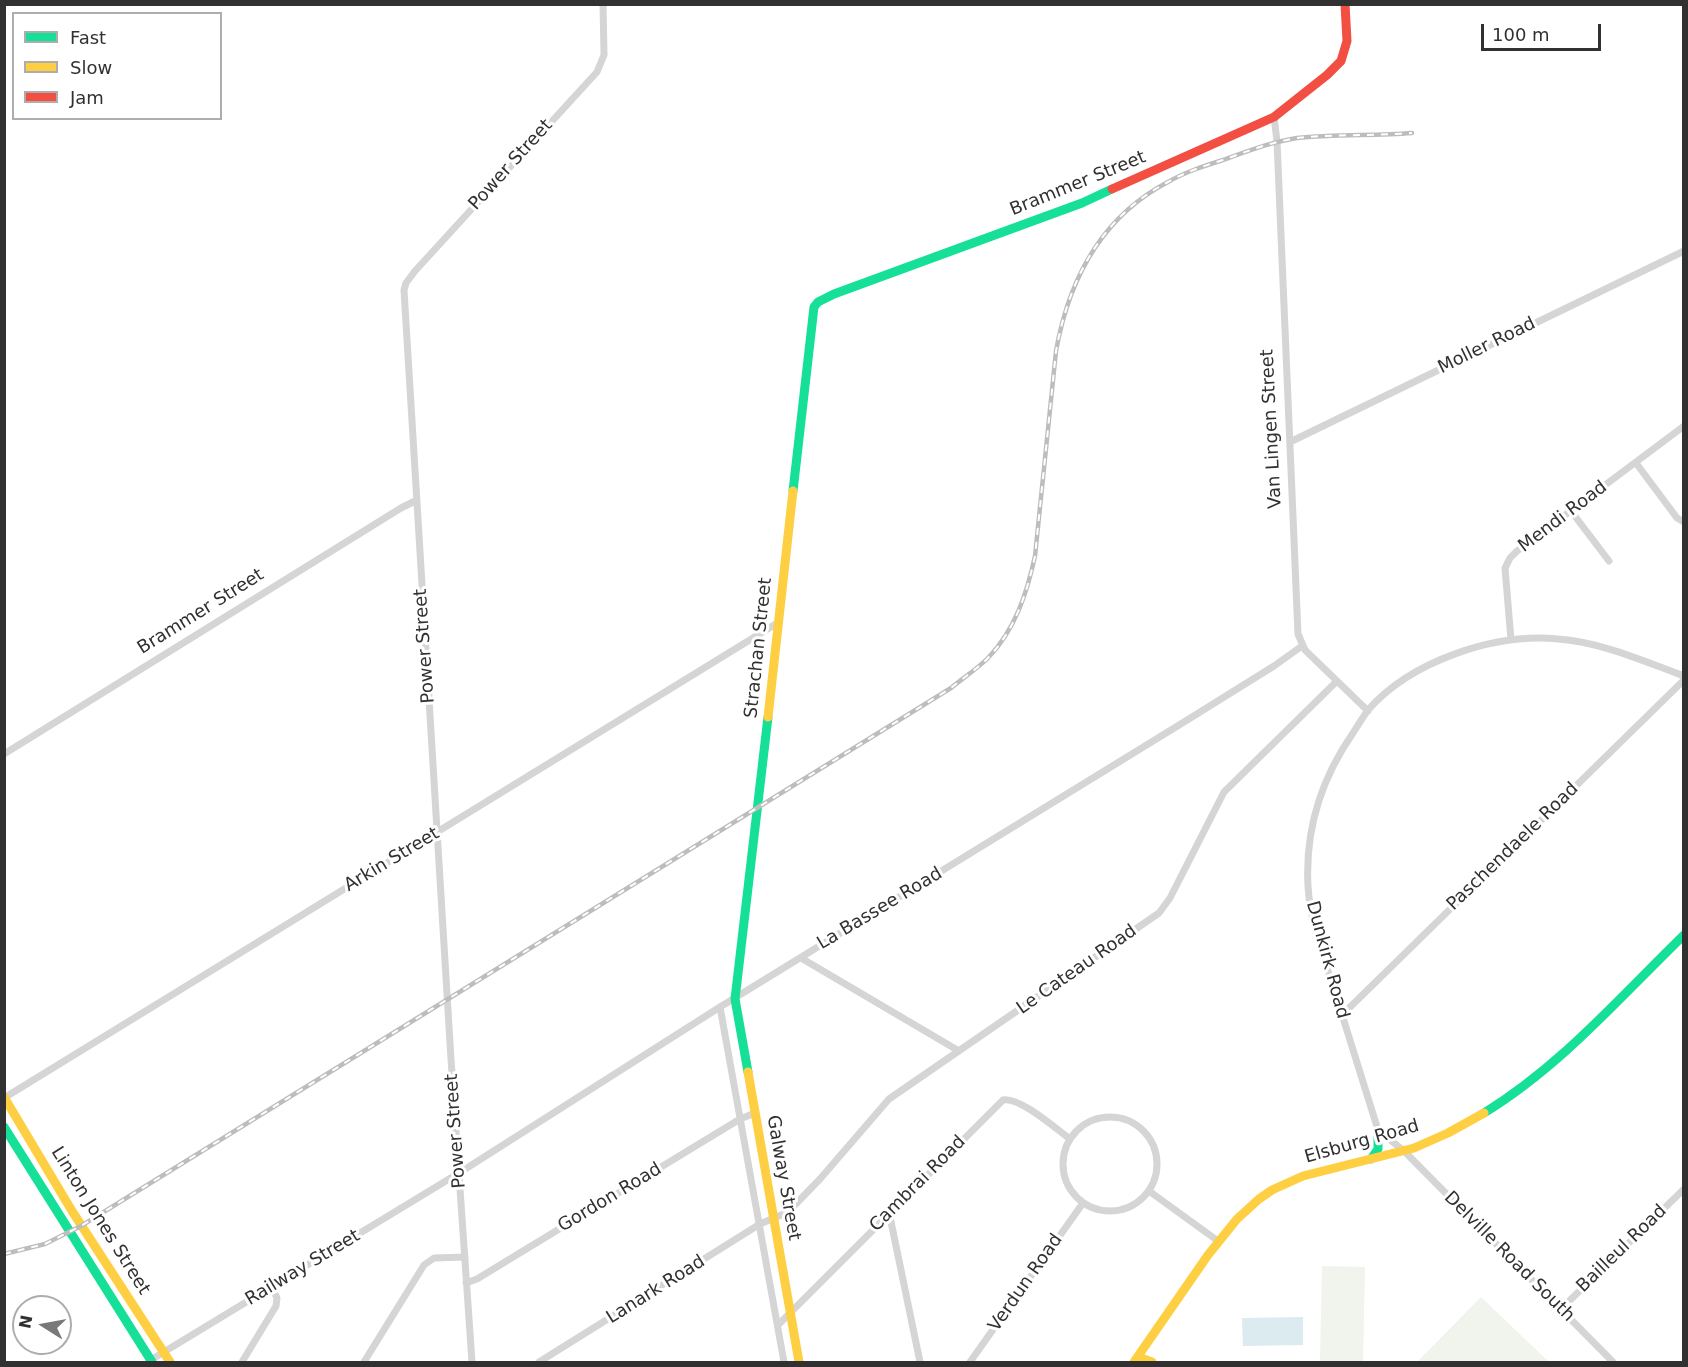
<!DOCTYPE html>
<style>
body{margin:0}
#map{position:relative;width:1688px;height:1367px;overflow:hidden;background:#fff;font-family:"DejaVu Sans",sans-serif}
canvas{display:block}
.frame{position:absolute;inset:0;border:6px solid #313131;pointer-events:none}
.legend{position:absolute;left:12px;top:12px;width:210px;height:108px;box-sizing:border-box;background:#fff;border:2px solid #adadad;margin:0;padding:8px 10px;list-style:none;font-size:18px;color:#313131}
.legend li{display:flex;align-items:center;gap:12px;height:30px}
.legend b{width:30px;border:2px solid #adadad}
.north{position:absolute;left:12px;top:1295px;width:60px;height:60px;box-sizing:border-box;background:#fff;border:2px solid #adadad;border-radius:50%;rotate:281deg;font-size:16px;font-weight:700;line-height:24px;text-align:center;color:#313131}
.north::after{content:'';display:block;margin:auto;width:21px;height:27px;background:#797979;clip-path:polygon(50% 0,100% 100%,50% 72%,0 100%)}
.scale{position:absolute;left:1481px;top:24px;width:120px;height:27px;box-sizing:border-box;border:3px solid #313131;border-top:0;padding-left:8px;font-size:18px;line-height:21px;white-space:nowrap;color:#313131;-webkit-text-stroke:4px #fff;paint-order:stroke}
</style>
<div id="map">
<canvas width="1688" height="1367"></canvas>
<div class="frame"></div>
<ul class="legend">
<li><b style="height:8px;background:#16e098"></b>Fast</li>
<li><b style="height:8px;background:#ffcf43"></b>Slow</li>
<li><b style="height:8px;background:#f24e42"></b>Jam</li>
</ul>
<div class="north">N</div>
<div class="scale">100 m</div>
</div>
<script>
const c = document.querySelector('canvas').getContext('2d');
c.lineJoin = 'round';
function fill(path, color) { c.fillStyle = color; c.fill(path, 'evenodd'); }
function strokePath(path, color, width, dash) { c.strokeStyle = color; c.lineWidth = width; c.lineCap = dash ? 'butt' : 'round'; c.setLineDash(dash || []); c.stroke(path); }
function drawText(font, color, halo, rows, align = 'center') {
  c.font = font + ' "DejaVu Sans",sans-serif'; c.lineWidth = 6; c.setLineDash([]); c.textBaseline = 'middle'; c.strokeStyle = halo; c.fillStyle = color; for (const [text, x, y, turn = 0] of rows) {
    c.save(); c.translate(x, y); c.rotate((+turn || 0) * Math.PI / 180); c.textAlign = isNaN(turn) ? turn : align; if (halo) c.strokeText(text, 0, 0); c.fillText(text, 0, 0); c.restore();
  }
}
const green = new Path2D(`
 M1322,1266L1365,1267L1363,1362H1320Z
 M1481,1297L1549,1362H1417Z`);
const water = new Path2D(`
 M1303,1317V1345L1243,1346L1242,1318Z`);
const street = new Path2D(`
 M1274,117L1277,141L1298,634L1305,650L1368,711
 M1290,442L1684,251
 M1636,463L1677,518L1684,522
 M1571,511L1609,561
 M1511,640L1505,568L1510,558L1517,551L1684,426
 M4,754L401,508L417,500
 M801,958L959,1051
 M720,1007L784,1362
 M1342,1015L1684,680
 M4,1098L779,622
 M1063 1164a47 47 0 1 1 94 0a47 47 0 1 1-94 0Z
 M1149,1191L1218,1241
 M889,1212L920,1362
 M466,1283L477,1279L740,1119L755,1113
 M1561,1309L1684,1189
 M778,1325L1003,1100C1020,1097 1055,1128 1070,1139
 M149,1361L459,1173L720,1007L1184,722L1274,666L1302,646
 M242,1362L276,1306L277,1298L271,1286
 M364,1362L424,1265L434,1258L465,1257
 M472,1362L451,1059L404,290L406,283L415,271L597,72L604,55L603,4
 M539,1362L760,1224L788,1212L820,1179L889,1099L1159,913L1170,898L1224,792L1337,681
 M970,1362L1083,1203
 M1613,1362L1404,1151L1378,1130C1364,1084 1349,1038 1335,992C1324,958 1310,922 1308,886C1305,830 1321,779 1353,733C1358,725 1363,717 1368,710C1411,661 1494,633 1558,639C1601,642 1643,661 1684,676`);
const fast = new Path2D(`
 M793,491L814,307L818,302L834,294L1082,203L1112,189
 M748,1072L735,999L768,717
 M1484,1113C1561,1066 1620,997 1684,935
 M4,1127L152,1362
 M1371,1159L1378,1149V1130`);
const slow = new Path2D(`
 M768,717L793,491
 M748,1072L799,1362
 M4,1097L72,1211L170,1362
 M1138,1357L1152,1362
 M1134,1362L1208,1255L1237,1219L1259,1199L1272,1190L1303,1176L1414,1148L1448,1133L1484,1113`);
const jam = new Path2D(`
 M1112,189L1274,117L1327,75L1341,61L1347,41L1345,4`);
const rail = new Path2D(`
 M4,1254L45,1244L81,1226L951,688C963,678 977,669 988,658C1015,630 1027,593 1035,556L1056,351C1069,279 1101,217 1168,182C1185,172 1204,166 1223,160C1248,151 1271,142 1297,138C1335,134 1374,136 1412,133`);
const streetNames = [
 ["Power Street",511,165,-48],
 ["Brammer Street",1078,184,-22],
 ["Moller Road",1487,346,-26],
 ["Van Lingen Street",1272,429,-93],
 ["Mendi Road",1563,517,-37],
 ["Brammer Street",201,612,-32],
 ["Power Street",425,646,-94],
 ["Strachan Street",759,648,-84],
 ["Paschendaele Road",1513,847,-44],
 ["Arkin Street",392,860,-31],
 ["La Bassee Road",880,909,-31],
 ["Dunkirk Road",1327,960,75],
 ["Le Cateau Road",1077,970,-35],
 ["Power Street",456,1131,-94],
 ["Elsburg Road",1362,1142,-16],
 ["Galway Street",783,1178,80],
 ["Cambrai Road",918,1184,-45],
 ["Gordon Road",610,1198,-31],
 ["Linton Jones Street",100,1221,58],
 ["Bailleul Road",1622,1249,-44],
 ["Delville Road South",1509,1257,45],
 ["Railway Street",303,1268,-31],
 ["Verdun Road",1026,1283,-55],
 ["Lanark Road",656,1290,-32]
];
fill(green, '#f1f3ed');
fill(water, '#dbebf0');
strokePath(street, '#d5d5d5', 7);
strokePath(fast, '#16e098', 9);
strokePath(slow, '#ffcf43', 9);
strokePath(jam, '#f24e42', 9);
strokePath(rail, '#bdbdbd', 4.5);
strokePath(rail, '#fff', 2, [7]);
drawText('18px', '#313131', '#fff', streetNames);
</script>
